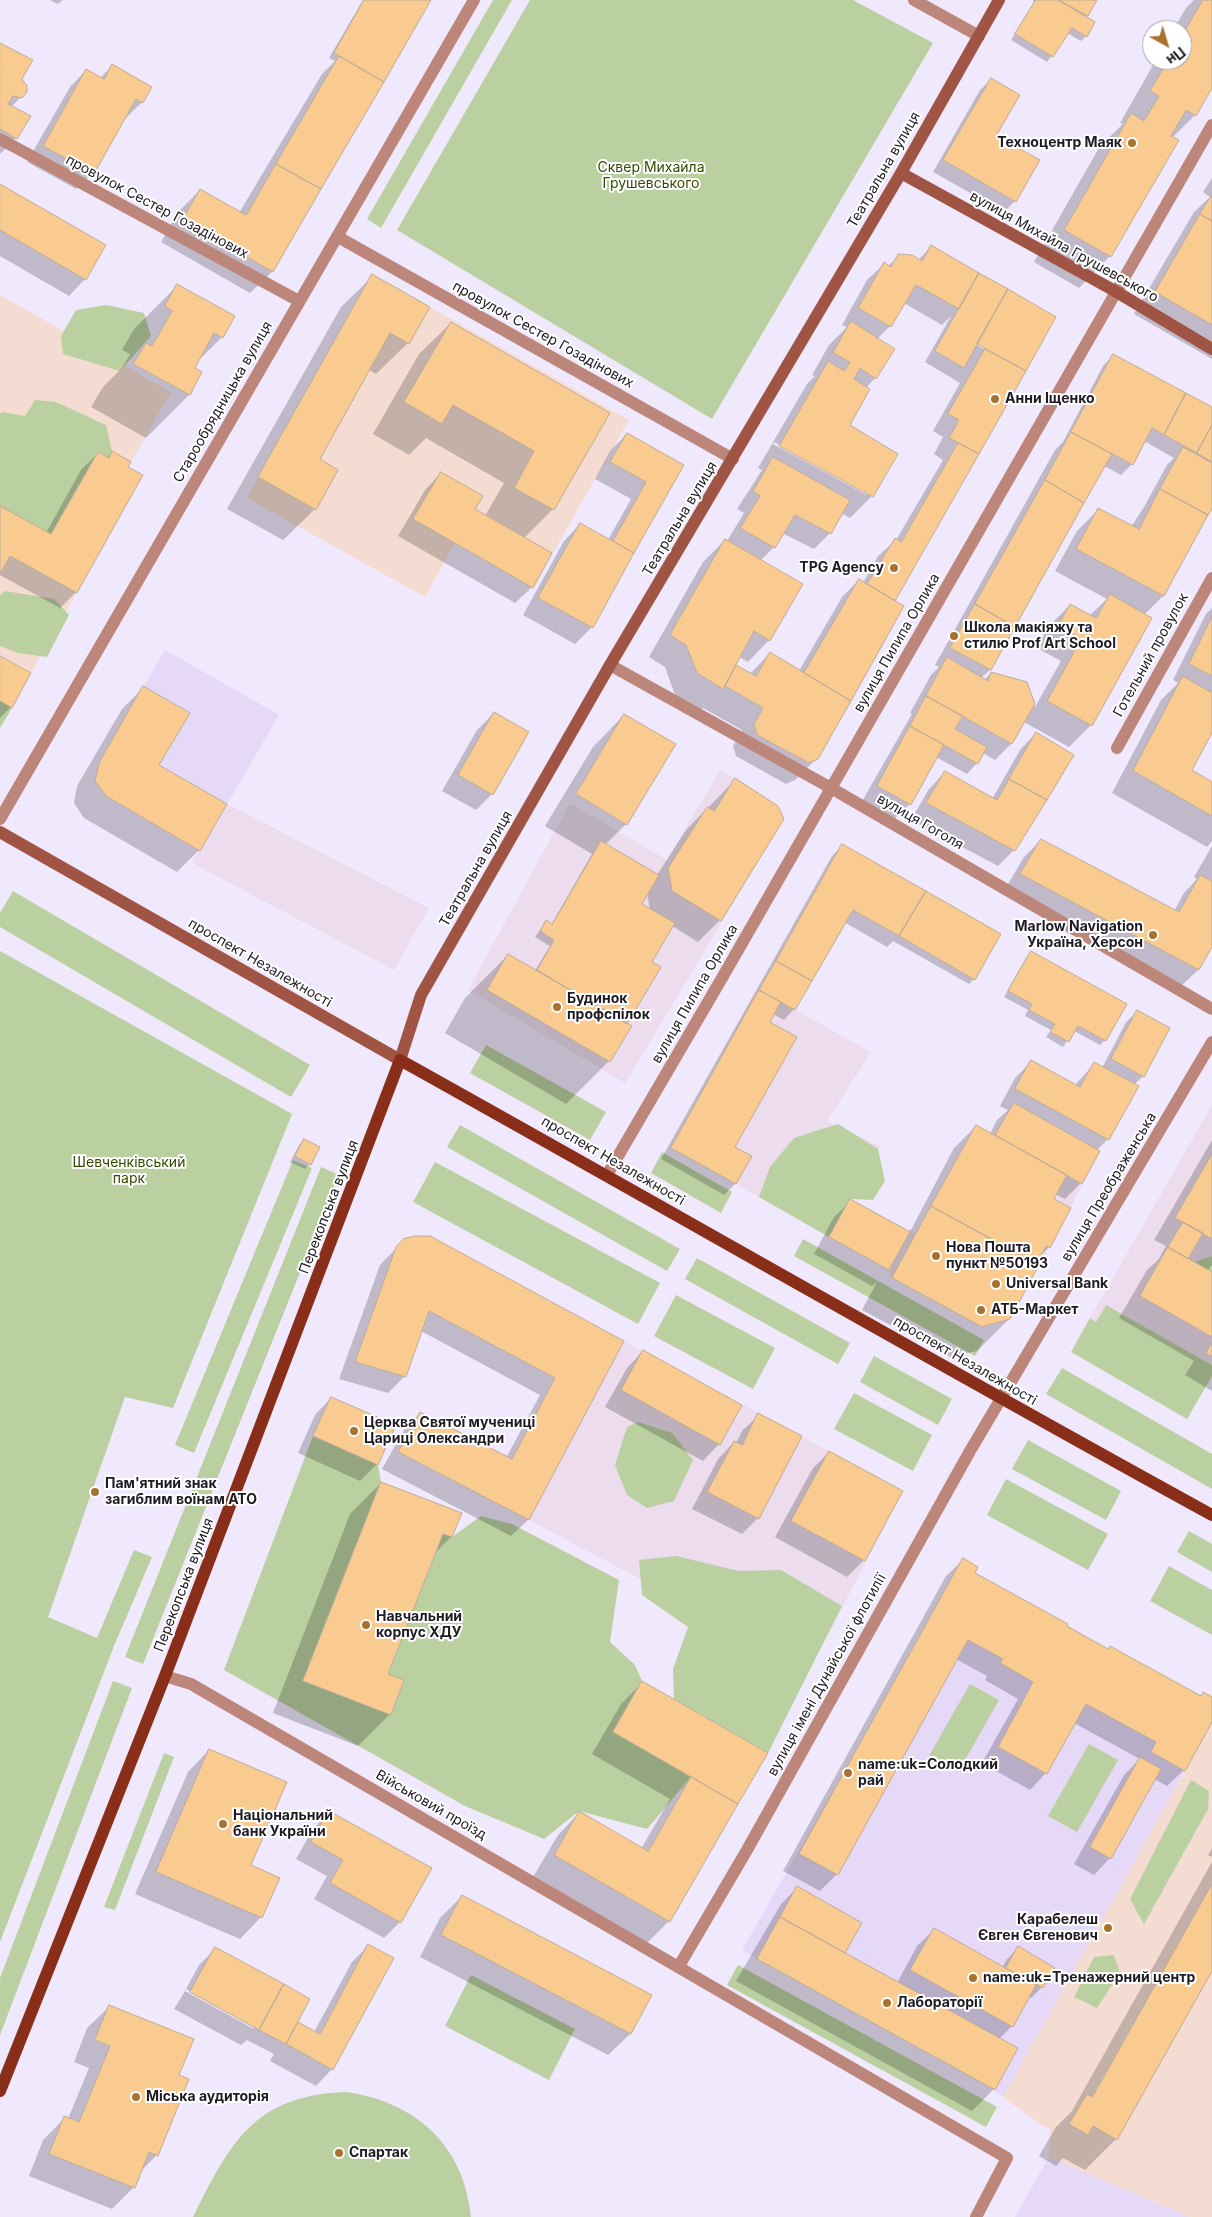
<!DOCTYPE html>
<meta charset="utf-8">
<style>
body{margin:0}
#map{position:relative;width:1212px;height:2217px;overflow:hidden;background:#f0e8fc;font-family:Inter,sans-serif}
canvas{display:block}
.north{position:absolute;left:1142px;top:20px;width:50px;height:50px;box-sizing:border-box;background:#fff;border:1px solid #a5a4a7;border-radius:50%;rotate:141deg;font-size:14px;font-weight:700;line-height:20px;text-align:center;color:#1e1b23}
.north::after{content:'';display:block;margin:auto;width:18px;height:22px;background:#a8712d;clip-path:polygon(50% 0,100% 100%,50% 72%,0 100%)}
</style>
<div id="map">
<canvas width="1212" height="2217"></canvas>
<div class="north">Пн</div>
</div>
<script>
const c = document.querySelector('canvas').getContext('2d');
c.lineJoin = 'round';
function fill(path, color) { c.fillStyle = color; c.fill(path, 'evenodd'); }
function strokePath(path, color, width, dash) { c.strokeStyle = color; c.lineWidth = width; c.lineCap = dash ? 'butt' : 'round'; c.setLineDash(dash || []); c.stroke(path); }
function drawText(font, color, halo, rows, align = 'center') {
  c.font = font + ' Inter,sans-serif'; c.lineWidth = 4; c.setLineDash([]); c.textBaseline = 'middle'; c.strokeStyle = halo; c.fillStyle = color; for (const [text, x, y, turn = 0] of rows) {
    c.save(); c.translate(x, y); c.rotate((+turn || 0) * Math.PI / 180); c.textAlign = isNaN(turn) ? turn : align; if (halo) c.strokeText(text, 0, 0); c.fillText(text, 0, 0); c.restore();
  }
}
const commercial = new Path2D(`
 M720,770L778,806L784,819L625,1083L468,990L570,803L667,860Z
 M227,804L429,908L394,970L192,863Z
 M759,990L871,1052L827,1121L881,1147L851,1199L916,1234L976,1125L1082,1184L1071,1208L1010,1319L982,1327L892,1278L889,1270L671,1148Z
 M1212,1105V1365L1106,1305L1096,1322L1090,1318Z
 M624,1341L903,1491L810,1669L529,1520Z`);
const built = new Path2D(`
 M165,650L279,715L200,851L106,796L95,781L99,763Z
 M963,1558L978,1567L976,1573L1068,1624V1626L1108,1649L1110,1646L1201,1696L1203,1692L1212,1697V1722L1003,2097L995,2090L742,1950L868,1730Z
 M1049,2157L1190,2217H1015Z`);
const medical = new Path2D(`
 M372,274L629,420L533,588L455,543L425,597L247,498Z
 M0,295L171,392L128,467L143,475L0,728Z
 M1212,1722V2217H1190L1049,2157L1050,2129L1040,2124L1003,2097Z`);
const green = new Path2D(`
 M493,0H512L381,228L367,219Z
 M530,0H853L933,43L712,419L397,230Z
 M106,305L144,313L151,336L120,371L63,354L61,336L76,310Z
 M35,400L56,402L106,425L112,451L109,458L97,452L51,534L0,506V415L2,412L25,416Z
 M5,591L54,599L69,615L47,657L18,653L0,646V595Z
 M0,701L12,708L0,728Z
 M13,891L310,1065L291,1097L0,927V913Z
 M0,951L292,1114L173,1408L125,1397L48,1617L97,1638L134,1550L152,1557L114,1646L0,1942Z
 M486,1045L606,1112L590,1140L470,1073Z
 M838,1124L878,1149L885,1181L873,1200L850,1199L829,1237L759,1197L770,1167L794,1138Z
 M460,1125L680,1249L667,1271L447,1147Z
 M662,1152L732,1192L721,1213L651,1173Z
 M293,1160L312,1168L194,1453L175,1445Z
 M435,1162L660,1283L638,1324L413,1202Z
 M321,1167L339,1175L143,1664L125,1657Z
 M803,1239L984,1340L975,1356L794,1256Z
 M1212,1256V1272L1194,1262Z
 M697,1258L850,1343L838,1364L685,1279Z
 M676,1295L775,1348L753,1389L654,1336Z
 M1106,1305L1212,1365V1376L1187,1419L1071,1352L1090,1318L1096,1322Z
 M874,1356L952,1399L938,1425L860,1382Z
 M1062,1368L1212,1454V1489L1046,1394Z
 M854,1393L932,1435L913,1471L834,1429Z
 M638,1422L672,1433L693,1460L674,1501L647,1508L627,1495L615,1465L627,1427Z
 M313,1436L378,1465L381,1482L303,1681L391,1715L404,1681L388,1674L443,1534L452,1537L481,1516L512,1524L619,1580L610,1642L635,1665L642,1681L613,1732L691,1777L647,1829L579,1811L544,1839L465,1806L224,1670Z
 M1028,1440L1121,1491L1106,1520L1012,1469Z
 M1006,1479L1108,1534L1088,1570L987,1515Z
 M1189,1531L1212,1544V1572L1177,1552Z
 M676,1556L739,1571L781,1570L842,1606L768,1753L674,1699L673,1669L688,1627L642,1595L639,1560Z
 M1169,1566L1212,1590V1635L1150,1601Z
 M113,1681L132,1688L0,2035V1978Z
 M970,1684L999,1700L958,1772L929,1756Z
 M1089,1744L1118,1760L1077,1832L1048,1816Z
 M164,1753L174,1757L115,1910L104,1907Z
 M1191,1780L1209,1791L1208,1809L1144,1924L1130,1899Z
 M1114,1955L1120,1973L1097,2008L1074,1997L1094,1957Z
 M738,1965L997,2107L986,2127L727,1985Z
 M471,1975L575,2029L549,2080L445,2026Z
 M346,2092C416,2102 464,2145 471,2217H193C230,2143 254,2095 346,2092Z`);
const shadow = new Path2D(`
 M50,0H63L58,4Z
 M363,0H429L272,272L250,293L161,242L178,212L200,190L239,213L322,74L335,61L329,58Z
 M1033,0H1096L1085,17L1086,36L1081,41L1067,33L1047,62L1011,40L1034,2Z
 M1194,0H1212V85L1195,115L1172,138L1110,256L1079,288L1034,262L1100,146L1123,124L1120,123L1156,60H1182V30H1173L1186,8Z
 M0,44L26,92L11,107L16,138L0,154Z
 M112,66L142,102L126,118L124,117L93,173L76,189L27,162L70,87L86,70L100,78Z
 M991,80L994,136L1015,201L1004,212L933,172L980,90Z
 M1212,178V359L1134,314L1194,212L1210,197L1203,192Z
 M0,186L85,279L69,296L0,256Z
 M931,247L1055,317L893,601L817,758L795,780L786,784L736,756L733,746L742,730L703,708L701,710L675,695L665,667L649,657L703,562L725,540L727,541L744,513L737,509L762,470L758,468L807,384L815,376L812,375L829,345L847,327L842,325L867,280L884,264L888,266L899,256L918,260ZM904,303L942,325L951,316L925,362L960,383L933,431L943,437L934,454L943,460L896,540L878,556L863,583L859,580L842,597L799,671L770,653L750,674L734,665L739,657L748,662L769,640L760,561L774,547L782,533L814,549L830,533L841,513L850,518L872,496L896,454L848,425L866,388L875,378L877,339L890,326ZM972,340L1016,364V367L971,342ZM774,442L867,493V495L773,444Z
 M373,276L408,343L376,374L369,370L318,460L315,509L283,540L227,509L341,307Z
 M177,286L222,337L198,361L193,369L201,373L189,395L146,438L91,407L103,387L122,368L130,354L122,350L134,329Z
 M451,323L608,413L552,510L524,538L532,587L515,603L398,536L425,490L441,473L473,510L485,516L504,483L426,438L409,455L373,434L419,354Z
 M1113,356L1212,409V506L1163,596L1144,615L1091,725L1069,747L1024,722L1011,744L995,760L983,753L977,763L967,774L936,757L910,804L893,820L861,803L912,714L910,713L931,675L939,667L935,665L1055,450L1063,442L1103,366ZM1144,441L1174,458L1167,465L1144,507L1131,527L1099,509L1077,531L1055,571L1107,599L1089,616L1070,605L1048,627L1037,648L1061,661L1035,707L1026,683L991,673L984,680L981,678L990,670L1104,466L1121,475L1132,464Z
 M627,434L682,466L592,627L575,644L523,615L564,541L580,524L608,540L631,499L595,479L610,451Z
 M98,453L107,458L112,453L76,592L60,608L0,575V507L46,533L81,470Z
 M1212,608V731L1190,770L1212,783V841L1207,847L1112,793L1161,700L1178,683L1173,680L1206,614Z
 M0,658L11,707L0,718Z
 M144,687L158,765L199,850L177,872L84,818L74,803L77,786L122,709Z
 M494,713L492,794L476,810L442,791L477,730Z
 M624,715L626,824L605,845L657,875L686,830L735,780L782,819L720,920L698,942L672,926L650,962L609,1061L566,1104L445,1033L465,998L508,955L535,971L550,946L535,937L546,922L551,925L592,854L545,826L593,747ZM647,893L650,910L641,905Z
 M1036,733L1014,850L998,866L911,820L929,789L945,772L992,799L1020,750Z
 M1041,840L1174,911L1184,893L1197,879L1194,877L1212,846V944L1198,970L1181,986L1004,891L1024,857Z
 M843,845L974,979L969,984L893,941L887,947L844,922L794,1009L784,1020L773,1014L768,1023L734,1147L750,1157L735,1184L724,1195L661,1159L832,856Z
 M1031,953L1105,1040L1100,1045L1074,1031L1063,1047L1046,1037L1051,1030L1025,1016L1028,1010L1004,997L1026,958Z
 M1137,1012L1143,1076L1134,1085L1108,1139L1097,1150L1081,1183L1065,1199L1055,1194L1053,1199L1049,1247L1038,1258L1009,1319L977,1351L950,1357L862,1310L877,1282L872,1286L814,1254L834,1217L851,1201L908,1232L912,1228L954,1148L976,1126L990,1134L997,1120L1008,1110L1000,1106L1015,1078L1031,1062L1075,1085L1094,1064L1102,1068L1126,1022Z
 M304,1140L310,1164L305,1169L290,1162L299,1145Z
 M1212,1140V1265L1207,1271L1212,1274V1391L1185,1375L1194,1361L1119,1318L1147,1270L1158,1260L1166,1246L1154,1240Z
 M404,1240L623,1341L528,1520L511,1536L382,1469L404,1430L420,1413L506,1458L540,1395L421,1331L405,1376L388,1393L339,1379L380,1265Z
 M643,1351L719,1444L703,1461L605,1407L627,1368Z
 M331,1398L394,1426L377,1464L360,1481L298,1453L315,1415Z
 M759,1415L758,1518L742,1534L692,1509L718,1459L734,1442L736,1443L742,1431Z
 M829,1452L901,1491L864,1560L847,1577L775,1537L813,1468Z
 M381,1483L451,1537L433,1555L386,1675L390,1714L358,1746L273,1713L350,1514Z
 M963,1560L974,1573L1066,1627L1200,1697L1204,1693L1212,1698V1719L1184,1770L1167,1786L1154,1779L1110,1858L1094,1875L1074,1864L1124,1775L1140,1759L1074,1723L1046,1773L1030,1790L982,1763L1018,1699L985,1680L987,1676L956,1659L837,1874L820,1891L783,1871L946,1576Z
 M643,1682L766,1753L669,1921L647,1943L533,1877L558,1835L579,1813L641,1849L670,1799L592,1754L621,1704Z
 M209,1750L249,1866L261,1917L240,1939L135,1894L188,1772Z
 M329,1812L400,1922L384,1938L314,1899L327,1876L296,1859L313,1829Z
 M1212,1848V1857L1208,1855Z
 M1212,1862V1969L1116,2139L1085,2170L1063,2158L1056,2166L1039,2156L1056,2127L1072,2111Z
 M797,1888L844,1952L897,1983L917,1946L934,1930L1002,1968L1007,1959L1018,1948L1053,1968L1042,1987L1031,1998L1028,1997L1012,2026L999,2039L994,2089L972,2111L736,1981L781,1904Z
 M462,1896L650,1995L630,2034L608,2055L420,1957L440,1918Z
 M368,1946L332,2069L316,2086L270,2061L274,2054L247,2040L241,2045L174,2009L185,1991L254,2029V2026L186,1989L199,1965L215,1949L294,2027L298,2023L314,2032L352,1962Z
 M109,2007L178,2075L157,2155L139,2173L134,2187L112,2209L29,2176L43,2140L65,2118L68,2119L89,2068L74,2062L87,2028Z`);
const building = new Path2D(`
 M364,0H431L384,82L334,53Z
 M1036,0H1058L1095,22L1087,37L1072,28L1053,57L1015,34Z
 M1059,0H1097L1088,16Z
 M1203,0H1212V88L1196,116L1186,110L1171,136L1179,140L1111,257L1064,230L1131,113L1144,121L1159,96L1150,91L1168,60H1182V36Z
 M0,43L33,60L22,79L27,86V92L22,98L13,96L8,104L31,116L17,139L0,129Z
 M339,56L384,82L321,189L276,164Z
 M112,64L152,87L143,103L136,99L94,174L43,146L86,69L104,79Z
 M991,78L1020,95L996,136L1040,160L1016,202L943,160Z
 M276,164L321,189L273,272L182,220L200,189L246,215Z
 M0,184L106,245L86,280L0,230Z
 M1212,195V221L1200,214Z
 M1200,214L1212,221V325L1155,292Z
 M931,245L979,273L959,309L916,285L891,327L858,308L884,262L891,267L898,254L912,255L922,261Z
 M979,273L1008,289L964,368L935,351Z
 M372,274L430,307L409,344L390,333L320,459L338,470L316,510L258,477Z
 M177,284L235,316L223,338L214,333L195,368L202,372L190,395L133,364L146,343L152,346L172,311L165,306Z
 M1008,289L1056,317L1026,371L977,344Z
 M851,321L895,349L876,379L860,368L854,379L870,389L850,425L898,454L873,497L779,446L828,361L844,371L850,362L833,353Z
 M451,322L610,413L554,510L514,488L534,451L453,405L442,424L404,402Z
 M985,349L1026,371L979,454L949,438L959,420L948,414Z
 M1113,354L1186,393L1164,435L1152,428L1133,465L1071,432Z
 M1186,393L1212,407V425L1197,453L1164,435Z
 M1212,425V462L1197,453Z
 M1071,432L1112,454L1084,503L1045,480Z
 M627,433L684,465L634,553L613,541L646,482L610,462Z
 M958,443L979,454L895,601L867,584L895,538L901,542Z
 M1183,447L1212,463V509L1208,515L1160,489Z
 M112,451L131,462L128,467L143,475L77,593L10,556L0,574V506L51,534L98,452L109,458Z
 M773,457L850,500L831,534L795,515L775,548L740,528L760,496L753,492Z
 M441,472L483,496L475,509L552,553L533,588L413,519Z
 M1045,480L1084,503L1015,627L975,604Z
 M1160,489L1208,515L1164,596L1076,549L1098,508L1139,529Z
 M580,523L634,553L593,628L538,598Z
 M725,539L803,584L770,641L754,631L723,689L697,673L686,645L670,635Z
 M859,579L904,606L851,701L804,673Z
 M1110,594L1152,618L1092,726L1047,701L1081,639L1058,626L1070,604L1096,618Z
 M975,604L1015,627L991,670L950,648Z
 M1212,617V676L1189,664Z
 M770,652L851,701L818,759L809,763L757,735L754,724L763,708L725,686L736,665L756,676Z
 M0,656L31,673L12,708L0,701Z
 M947,657L988,681L991,672L1027,682L1035,704L1012,744L926,696Z
 M1183,676L1212,693V733L1192,770L1212,782V816L1133,771Z
 M143,686L190,713L159,765L227,804L200,851L106,796L95,781L99,763Z
 M926,696L963,716L955,729L987,747L978,764L910,726Z
 M494,712L529,732L493,795L458,775Z
 M624,714L676,744L627,825L576,794Z
 M910,726L944,745L911,805L877,786Z
 M1036,732L1074,755L1047,800L1009,779Z
 M945,771L997,800L1009,779L1047,800L1015,851L926,803Z
 M735,778L778,806L784,819L721,921L672,891L668,868L707,807L714,811Z
 M1041,839L1179,912L1200,875L1212,881V947L1199,970L1020,874Z
 M601,841L659,875L642,904L675,923L652,962L661,967L627,1024L537,970L554,940L540,931L546,920L552,924Z
 M842,844L926,891L899,936L853,910L812,981L776,961Z
 M926,891L1001,934L975,980L899,936Z
 M1031,951L1127,1004L1106,1041L1078,1026L1069,1042L1050,1032L1055,1024L1029,1010L1032,1004L1008,991Z
 M508,954L632,1026L610,1062L487,990Z
 M776,961L812,981L795,1010L759,990Z
 M759,990L781,1002L770,1022L797,1037L735,1147L752,1156L736,1184L671,1148Z
 M1137,1010L1170,1028L1144,1077L1111,1059Z
 M1031,1060L1080,1087L1094,1062L1139,1086L1109,1140L1015,1089Z
 M1014,1103L1100,1151L1082,1184L995,1135Z
 M976,1125L1067,1175L1054,1199L1071,1208L1050,1248L1046,1246L1036,1264L931,1206Z
 M304,1139L320,1147L311,1165L295,1156Z
 M1212,1154V1239L1175,1218Z
 M850,1199L910,1232L889,1270L829,1237Z
 M931,1206L1039,1265L1010,1319L982,1327L892,1278Z
 M1183,1222L1203,1233L1188,1259L1168,1247Z
 M415,1236H430L624,1341L529,1520L398,1452L420,1412L512,1459L555,1378L429,1311L406,1377L355,1362L396,1247L403,1239Z
 M1168,1247L1212,1272V1337L1140,1296Z
 M1212,1343V1356L1206,1353Z
 M643,1350L742,1405L720,1445L621,1390Z
 M331,1397L396,1425L378,1465L313,1436Z
 M758,1413L802,1436L759,1519L707,1492L734,1441L742,1445Z
 M829,1451L903,1491L865,1561L791,1521Z
 M381,1482L462,1513L452,1537L443,1534L388,1674L404,1680L391,1715L303,1681Z
 M963,1558L978,1567L975,1573L1068,1624L1067,1626L1108,1649L1110,1646L1201,1696L1203,1692L1212,1697V1722L1185,1771L1151,1752L1156,1742L1086,1704L1047,1774L998,1747L1033,1682L1000,1663L1003,1659L968,1640L838,1875L799,1854Z
 M642,1681L768,1753L738,1804L613,1732Z
 M209,1749L287,1782L251,1865L280,1878L262,1918L156,1872Z
 M1140,1757L1161,1769L1111,1859L1090,1847Z
 M691,1777L738,1804L670,1922L554,1855L579,1811L648,1851Z
 M329,1811L432,1868L401,1923L330,1883L343,1860L311,1842Z
 M1212,1884V1971L1117,2140L1093,2126L1088,2135L1069,2124L1087,2094L1092,2097Z
 M797,1886L862,1923L845,1953L780,1917Z
 M462,1895L652,1995L631,2034L441,1935Z
 M780,1917L1018,2048L995,2090L757,1959Z
 M934,1928L1036,1985L1013,2027L910,1970Z
 M368,1944L394,1958L333,2070L286,2044L298,2022L320,2034Z
 M1018,1946L1055,1968L1043,1988L1006,1968Z
 M215,1947L284,1984L259,2030L190,1992Z
 M284,1984L310,1999L286,2044L259,2030Z
 M109,2005L194,2039L179,2075L189,2079L158,2156L149,2152L135,2188L49,2154L64,2116L79,2122L110,2046L95,2040Z`);
const street = new Path2D(`
 M914,0L979,36
 M0,139L299,301
 M338,237L733,459
 M610,665L831,788L1212,1009
 M1117,748L1212,578
 M0,819L474,0
 M607,1175L722,978L1212,125
 M165,1676L191,1684L1007,2158L976,2217
 M679,1966L747,1850L970,1451L1212,1042`);
const secondary = new Path2D(`
 M901,173L1115,291L1212,349
 M0,832L400,1060L421,995L610,665L901,173L999,0`);
const primary = new Path2D(`
 M0,2091L165,1676L400,1060C671,1211 940,1366 1212,1515`);
const markers = [
 [1132,143,5,"#a8712d"],
 [995,399,5,"#a8712d"],
 [894,568,5,"#a8712d"],
 [954,636,5,"#a8712d"],
 [1153,935,5,"#a8712d"],
 [557,1007,5,"#a8712d"],
 [936,1256,5,"#a8712d"],
 [996,1284,5,"#a8712d"],
 [981,1310,5,"#a8712d"],
 [354,1431,5,"#a8712d"],
 [95,1492,5,"#a8712d"],
 [366,1625,5,"#a8712d"],
 [848,1773,5,"#a8712d"],
 [223,1824,5,"#a8712d"],
 [1108,1928,5,"#a8712d"],
 [973,1978,5,"#a8712d"],
 [887,2003,5,"#a8712d"],
 [136,2097,5,"#a8712d"],
 [339,2153,5,"#a8712d"]
];
const poiNames = [
 ["Техноцентр Маяк",1122,143,"right"],
 ["Анни Іщенко",1005,399],
 ["TPG Agency",884,568,"right"],
 ["Школа макіяжу та",964,628],
 ["стилю Prof Art School",964,644],
 ["Marlow Navigation",1143,927,"right"],
 ["Україна, Херсон",1143,943,"right"],
 ["Будинок",567,999],
 ["профспілок",567,1015],
 ["Нова Пошта",946,1248],
 ["пункт №50193",946,1264],
 ["Universal Bank",1006,1284],
 ["АТБ-Маркет",991,1310],
 ["Церква Святої мучениці",364,1423],
 ["Цариці Олександри",364,1439],
 ["Пам'ятний знак",105,1484],
 ["загиблим воїнам АТО",105,1500],
 ["Навчальний",376,1617],
 ["корпус ХДУ",376,1633],
 ["name:uk=Солодкий",858,1765],
 ["рай",858,1781],
 ["Національний",233,1816],
 ["банк України",233,1832],
 ["Карабелеш",1098,1920,"right"],
 ["Євген Євгенович",1098,1936,"right"],
 ["name:uk=Тренажерний центр",983,1978],
 ["Лабораторії",897,2003],
 ["Міська аудиторія",146,2097],
 ["Спартак",349,2153]
];
const parkNames = [
 ["Сквер Михайла",651,168],
 ["Грушевського",651,184],
 ["Шевченківський",129,1163],
 ["парк",129,1179]
];
const streetNames = [
 ["Театральна вулиця",884,170,-60],
 ["провулок Сестер Гозадінових",157,207,28],
 ["вулиця Михайла Грушевського",1064,247,29],
 ["провулок Сестер Гозадінових",543,335,29],
 ["Старообрядницька вулиця",223,402,-60],
 ["Театральна вулиця",680,519,-59],
 ["вулиця Пилипа Орлика",897,643,-60],
 ["Готельний провулок",1151,655,-61],
 ["вулиця Гоголя",920,822,30],
 ["Театральна вулиця",476,869,-60],
 ["проспект Незалежності",260,963,30],
 ["вулиця Пилипа Орлика",695,994,-60],
 ["проспект Незалежності",613,1161,30],
 ["вулиця Преображенська",1109,1187,-59],
 ["Перекопська вулиця",329,1207,-69],
 ["проспект Незалежності",965,1361,30],
 ["Перекопська вулиця",184,1585,-69],
 ["вулиця імені Дунайської флотилії",827,1675,-61],
 ["Військовий проїзд",431,1805,30]
];
fill(commercial, '#eddced');
fill(built, '#e6d9f8');
fill(medical, '#f4dcd2');
fill(green, '#bad0a0');
fill(shadow, '#0003');
fill(building, '#f9cb90');
strokePath(building, '#bdab97', 1);
strokePath(street, '#bc877a', 12);
strokePath(secondary, '#a05544', 12);
strokePath(primary, '#892e19', 12);
for (const [x, y, r, color] of markers) { const dot = new Path2D(); dot.arc(x, y, r, 0, 2 * Math.PI); c.fillStyle = color; c.fill(dot); strokePath(dot, '#fff', 2); }
drawText('bold 14px', '#1e1b23', '#fff', poiNames, 'left');
drawText('14px', '#334b01', '#fff', parkNames);
drawText('14px', '#1e1b23', '#fff', streetNames);
</script>
